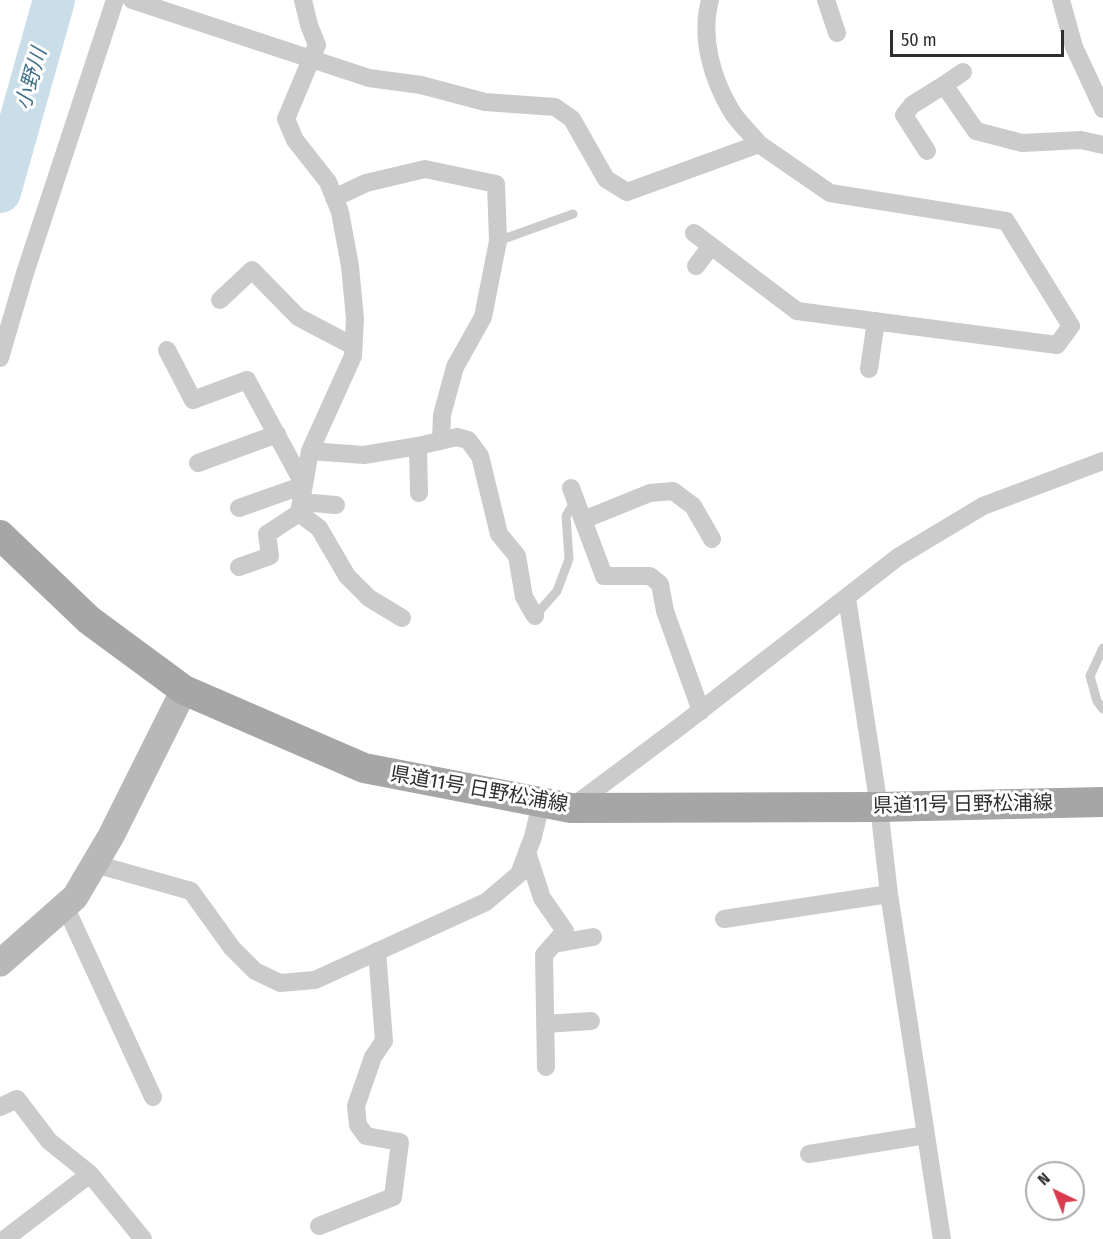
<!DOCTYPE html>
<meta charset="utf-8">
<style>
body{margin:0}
#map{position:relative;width:1103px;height:1239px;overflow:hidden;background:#fff;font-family:"Fira Sans Condensed",sans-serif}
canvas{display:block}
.north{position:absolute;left:1025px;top:1161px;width:60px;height:60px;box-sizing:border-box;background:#fff;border:2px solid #ababab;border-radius:50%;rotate:317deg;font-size:16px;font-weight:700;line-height:24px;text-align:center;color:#2e2e2e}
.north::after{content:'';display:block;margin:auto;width:21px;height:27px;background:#d93c4e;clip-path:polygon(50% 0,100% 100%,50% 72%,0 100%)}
.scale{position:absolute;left:890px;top:30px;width:174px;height:27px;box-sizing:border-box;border:3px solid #2e2e2e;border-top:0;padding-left:8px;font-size:18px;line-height:21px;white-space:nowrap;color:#2e2e2e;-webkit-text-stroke:4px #fff;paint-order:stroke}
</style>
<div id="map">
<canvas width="1103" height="1239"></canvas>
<div class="north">N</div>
<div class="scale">50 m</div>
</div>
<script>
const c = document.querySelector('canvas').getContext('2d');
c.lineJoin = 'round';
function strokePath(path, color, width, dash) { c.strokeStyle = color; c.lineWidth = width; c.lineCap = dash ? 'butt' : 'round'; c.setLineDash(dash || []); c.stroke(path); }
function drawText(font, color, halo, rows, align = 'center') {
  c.font = font + ' "Fira Sans Condensed","Noto Sans JP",sans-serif'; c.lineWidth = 6; c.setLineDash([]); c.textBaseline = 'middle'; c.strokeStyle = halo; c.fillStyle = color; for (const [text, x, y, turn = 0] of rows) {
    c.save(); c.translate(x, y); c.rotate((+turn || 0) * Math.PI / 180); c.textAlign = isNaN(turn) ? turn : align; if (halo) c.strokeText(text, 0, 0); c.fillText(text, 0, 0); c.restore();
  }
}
const river = new Path2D(`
 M0,192L54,0`);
const lane = new Path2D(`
 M498,241L573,214
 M535,616L557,591L569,559L566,516L576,500
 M1103,648L1090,676L1097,701L1103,709`);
const street = new Path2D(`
 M132,0L369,78L421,85L485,102L555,107L572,119L606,179L627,192L759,144L830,193L1006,221L1071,326L1057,345L797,311L694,233
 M303,0L309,25L317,45L286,119L295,140L328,182L340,212L350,266L355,319L353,356L310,451L299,513L319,528L347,576L369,598L402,618
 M710,0C700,38 712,79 732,112C739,123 751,134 759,144
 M826,0L837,33
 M1061,0L1074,47L1103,109
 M944,85L963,72
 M927,151L904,115L912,105L944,85L976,131L1022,143L1081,140L1103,145
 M334,198L366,183L425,169L496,184L498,241L483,317L455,367L442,415L441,441
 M696,266L711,246
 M220,300L252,270L298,317L353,346
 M167,350L193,400L247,380L304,485L239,508
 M0,358L25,273L115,0
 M869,369L876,321
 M418,446L419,493
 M310,451L364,455L418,446L457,437L468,440L480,456L499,534L517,556L524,597L535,616
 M198,463L277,434
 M571,488L604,576H650L660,584L665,611L701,711
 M301,502L336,505
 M583,520L650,493L673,491L693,506L712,539
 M239,567L270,556L267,534L299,513
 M847,598L879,807L889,894L942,1239
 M572,807L682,725L898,557L983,506L1103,461
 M527,852L542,898L565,931L544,955L546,1067
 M95,864L191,891L232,948L255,971L280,983L315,980L486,902L519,874L533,837L541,803
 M65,906L153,1097
 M724,919L889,894
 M554,944L593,937
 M545,1024L591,1021
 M0,1107L17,1099L49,1141L90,1174
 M809,1154L926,1135
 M319,1226L393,1197L400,1142L366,1136L358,1125L356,1106L373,1057L384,1041L377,951
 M5,1239L90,1174L143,1239`);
const secondary = new Path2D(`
 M0,963L75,897L111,836L184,690`);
const primary = new Path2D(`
 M0,535L89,620L184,690L364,768L571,808L879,807L1103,802`);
const streetNames = [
 ["県道11号 日野松浦線",479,790,10],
 ["県道11号 日野松浦線",963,805,-1]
];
const waterNames = [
 ["小野川",32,79,-74]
];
strokePath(river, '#cadee9', 42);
strokePath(lane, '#cbcbcb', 9);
strokePath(street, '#cbcbcb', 18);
strokePath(secondary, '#b8b8b8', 27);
strokePath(primary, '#a6a6a6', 30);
drawText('20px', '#2e2e2e', '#fff', streetNames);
drawText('italic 21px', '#42728b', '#fff', waterNames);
</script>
